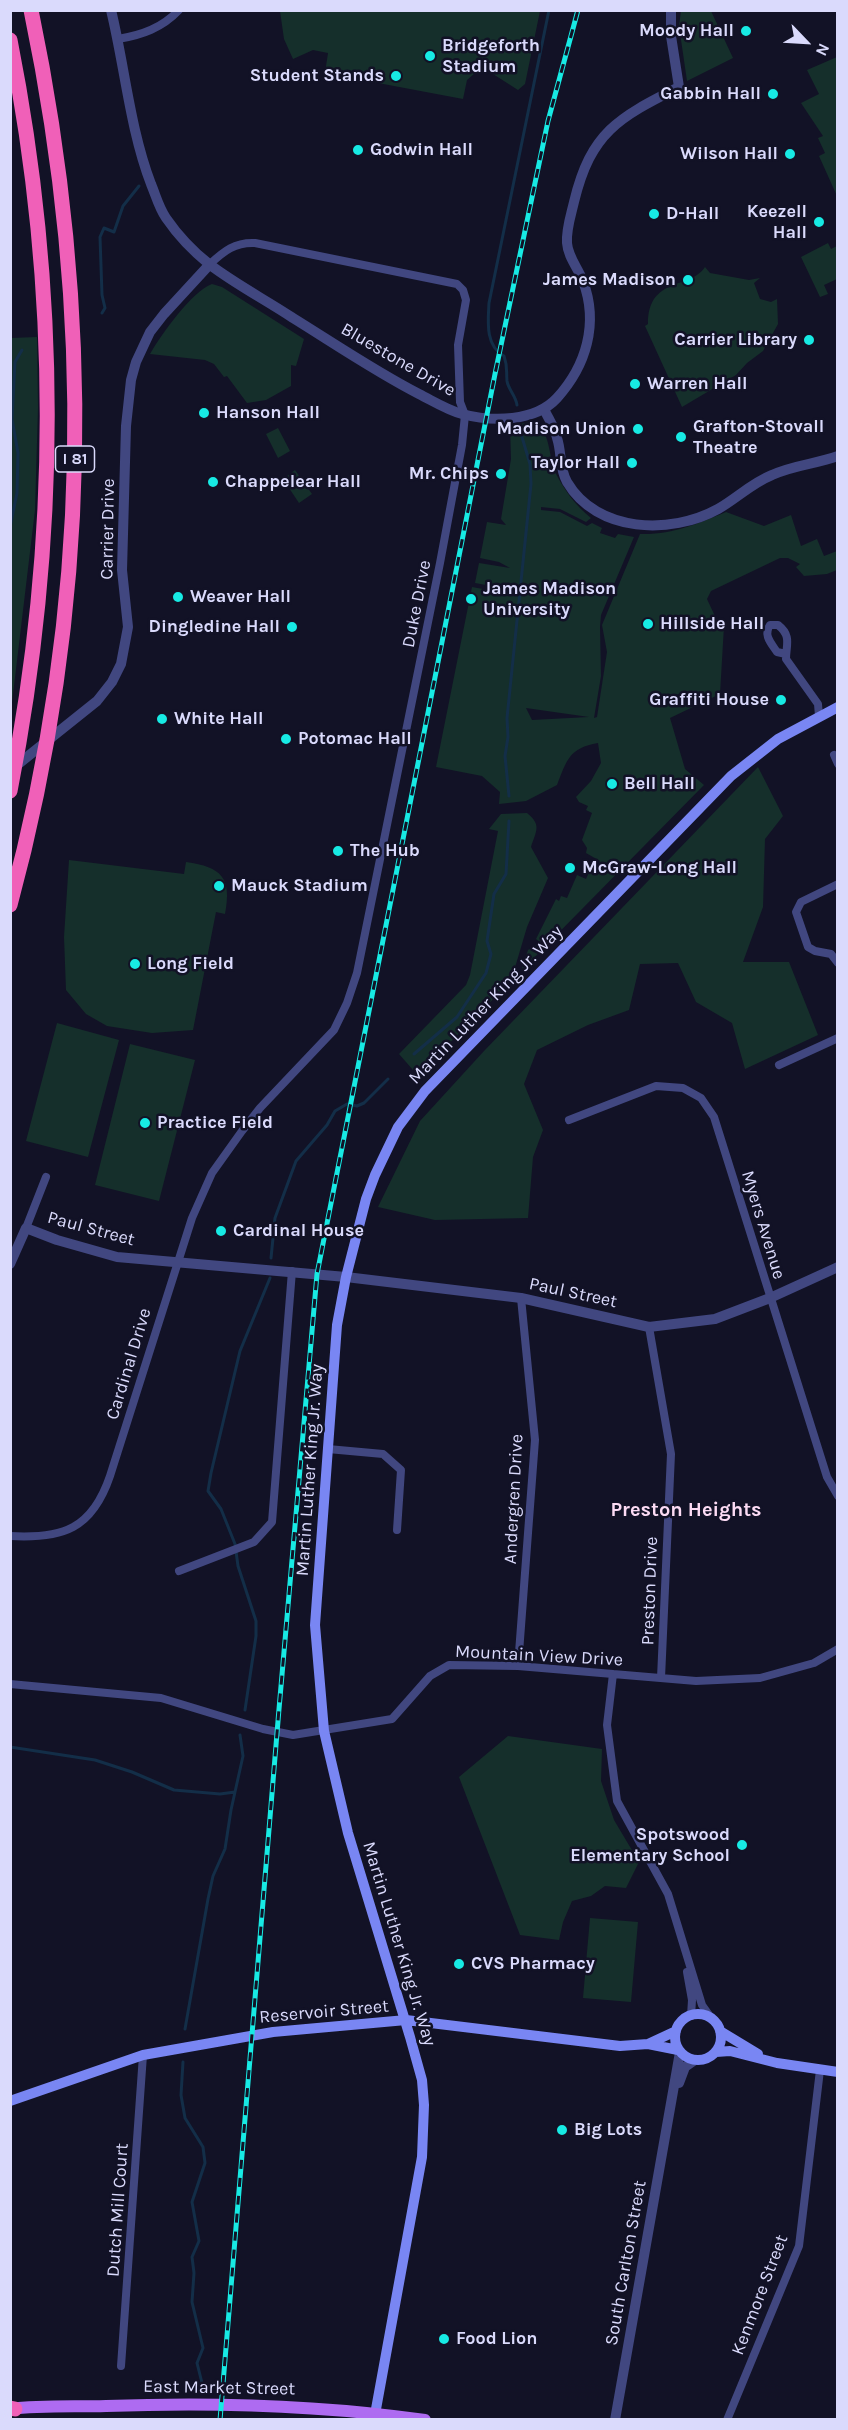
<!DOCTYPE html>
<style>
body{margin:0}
#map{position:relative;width:848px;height:2430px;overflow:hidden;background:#121226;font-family:Karla,sans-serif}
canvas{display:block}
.frame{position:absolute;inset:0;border:12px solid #dadafc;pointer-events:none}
.north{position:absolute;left:776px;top:12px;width:60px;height:60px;-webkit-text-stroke:4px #121226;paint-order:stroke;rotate:115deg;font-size:16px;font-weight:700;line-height:24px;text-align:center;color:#dadafc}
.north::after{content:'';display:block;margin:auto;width:21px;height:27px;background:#dadafc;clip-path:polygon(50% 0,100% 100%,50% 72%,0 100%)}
</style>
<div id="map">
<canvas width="848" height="2430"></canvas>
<div class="frame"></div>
<div class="north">N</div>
</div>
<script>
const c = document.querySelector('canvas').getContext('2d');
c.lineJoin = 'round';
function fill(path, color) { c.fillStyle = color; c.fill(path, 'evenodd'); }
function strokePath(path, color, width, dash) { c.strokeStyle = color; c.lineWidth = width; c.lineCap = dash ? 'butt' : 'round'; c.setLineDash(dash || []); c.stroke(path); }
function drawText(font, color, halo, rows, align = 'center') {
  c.font = font + ' Karla,sans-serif'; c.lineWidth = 5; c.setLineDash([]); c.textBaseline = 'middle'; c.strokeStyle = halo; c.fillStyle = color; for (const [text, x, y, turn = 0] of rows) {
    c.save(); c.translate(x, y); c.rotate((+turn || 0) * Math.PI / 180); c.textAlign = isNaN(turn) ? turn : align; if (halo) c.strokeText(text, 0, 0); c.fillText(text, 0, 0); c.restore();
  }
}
const green = new Path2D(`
 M280,11V10L540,11L525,84L518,90L482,67L467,80L463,99L325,73L328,53L313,50L293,59L284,39Z
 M681,11H711L733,58L687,81L679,26Z
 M837,57V196L819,156L825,153L818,138L823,136L801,103L819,94L807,70Z
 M828,243L831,249L837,246V279L824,285L828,294L820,297L801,257Z
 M705,267L710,273L749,280L760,278L754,283L760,299L771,302L777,299L778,324L763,351L747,363L736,375L682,407L645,326L648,324C648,276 690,290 705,267Z
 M212,284L222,287L304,339L296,366L291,365V386L266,400L247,403L227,376L224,377L214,364L205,360L150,354C161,335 192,291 212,284Z
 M37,337L38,408L35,510L11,711V338Z
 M530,422C553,429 547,456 556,474C565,491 576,506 591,518L586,522L560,509L541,507V510L560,512L587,526L592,523L602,528L600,533L615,538L618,534L634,537L601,615L600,627L601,676L594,718L597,717L607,652L602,625L640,534C672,535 697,524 726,512L764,526L791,515L801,546L817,539L824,556L837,551V570L827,574L804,576L796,567L800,564L788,558H780L711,591L707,599L720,627L724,626L720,694L670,718L685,769L704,785L521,971L528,950L540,942L536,939L556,899L559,901L561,896L567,898L577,875L586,879L590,870H594L600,861L586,853L587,848L582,840L592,813L586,810L588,806L579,802L576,797L591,781L601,763L598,743C569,748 567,760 557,785L526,801L499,804L500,792L482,776L436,767L472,587L516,595L508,589L475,583L479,563L510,568L499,562L480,558L487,522L506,525L501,519L511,459L510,426ZM526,708L589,717L532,720Z
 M278,428L290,451L278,458L266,434Z
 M295,470L312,494L299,503L283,479Z
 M758,767L783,816L765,839L763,907L743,962H789L818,1035L745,1069L732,1023L696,1002L678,963L640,964L629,1010L588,1025L537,1050L524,1084L543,1130L533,1157L528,1218L435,1220L378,1207L420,1121L484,1051Z
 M527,813C542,825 536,831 531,847L548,878L527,927L511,981L425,1068L413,1070L399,1054L466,985L470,975L498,831L489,829L501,814Z
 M69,860L184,874L186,862C222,867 232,878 225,914L216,912L193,1030L152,1033L107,1026L86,1014L66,990L64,937Z
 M57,1023L119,1040L88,1157L26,1141Z
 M130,1044L195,1060L159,1201L95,1185Z
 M508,1736L602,1749L601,1781L614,1820L639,1862L626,1888L605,1886L591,1896L572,1901L563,1922L559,1940L520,1935L459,1777Z
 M590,1918L638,1922L631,2002L583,1998Z`);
const stream = new Path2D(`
 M102,313L105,308L102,295L100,237L104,228L114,232L123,206L139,186
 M517,405C516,396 508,389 507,381C506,371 508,367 504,356C485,346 488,321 489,303L549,10
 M10,527L17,493L18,453L12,419L15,362L22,350
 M509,796L505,756L508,737L507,718L531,484L530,464L519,427
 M414,1054L457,1017L486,973L491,954L487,941L494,894L506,874L509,821
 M271,1258L275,1218L296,1161L327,1125L335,1111L347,1104L357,1106L364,1103L388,1079
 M245,1710L256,1636V1621L238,1566L235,1544L221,1509L208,1491L211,1473L240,1351L270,1278
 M10,1747L95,1760L132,1772L174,1790L220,1794L235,1792
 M185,2029L208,1899L213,1876L225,1849L231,1810L243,1756L240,1735
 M183,2062L181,2095L185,2118L203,2147L205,2163L192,2202L199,2241L192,2257L194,2273L192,2302L203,2348L197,2363L202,2383`);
const minor = new Path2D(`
 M118,39C142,35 162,28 179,10
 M786,654L777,652C771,643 763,635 770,625H778C792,636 786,645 786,659L818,704L819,716
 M834,755L838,764
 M838,884L801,902L796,912L808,947L815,951L831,954L838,963
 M779,1065L838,1038
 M569,1120L656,1086L683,1088L701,1098L714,1117L827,1477L838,1496
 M26,1228L46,1177
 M649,1327L671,1454L661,1678
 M328,1449L383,1454L401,1470L397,1530
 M10,1536C63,1539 92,1529 110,1476L192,1218L212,1173L242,1131L260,1108L334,1030L347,1003L357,973L440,563L462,445L465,415L460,402L458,345L466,300L463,290L457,284L255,243C235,242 224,251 210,264
 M179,1571L254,1542L272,1522L292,1271
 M518,1666L535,1440L521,1298
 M613,1674L607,1725L617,1801L668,1894L702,2005L712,2019
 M10,1684L161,1698L263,1729L293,1735L392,1719L430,1676L449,1665L518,1666L696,1681L760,1678L814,1663L838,1649
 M687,1972L692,2000L691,2016
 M121,2366L143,2055
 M727,2420L799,2246L820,2070`);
const tertiary = new Path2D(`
 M111,10C125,68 130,129 151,184C156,196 159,208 166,218C177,234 194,252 209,264C235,284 266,300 293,318C335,344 376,372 419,394C433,401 447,410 462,414C492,422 535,422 557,398C586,366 599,324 583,281C578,268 568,257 567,243C566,229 571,215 574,202C591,132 618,118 679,87L671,36V10
 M544,409C548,418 555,428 557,438C562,453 559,468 567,482C597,533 671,535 718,509C737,498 752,483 772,475C793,465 816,464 838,456
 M12,769L97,701L112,682L121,664L128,627L122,570L126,426L131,380L136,362L150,332L164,314L210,264
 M10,1264L26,1228L57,1240L117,1257L346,1277L521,1298L649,1327L715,1319L770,1298L838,1267
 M679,2083L685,2067L695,2060
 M615,2420L680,2052`);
const secondary = new Path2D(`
 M675 2037a23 23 0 1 1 46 0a23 23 0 1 1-46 0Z
 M720,2031L758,2054
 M648,2044L676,2031
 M716,2052L730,2051L777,2063L838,2072
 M10,2101L143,2055L273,2032L406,2020L620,2046L648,2044L678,2050
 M374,2420L422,2157L424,2105L422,2080L410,2037L348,1833L324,1731L315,1625L337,1325L346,1277L366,1199L375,1175L398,1127L425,1091L731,776L778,739L838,707`);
const primary = new Path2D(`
 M10,2409C42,2405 75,2407 106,2406C213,2402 320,2405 425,2420`);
const motorway = new Path2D(`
 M10,40C60,292 60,539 10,791
 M10,905C91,607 94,312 31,10
 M10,2408L15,2409`);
const rail = new Path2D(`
 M220,2420L279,1709L317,1274L495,374L548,121L578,10`);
const markers = [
 [746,31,6,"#17eae4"],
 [430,56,6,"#17eae4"],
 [396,76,6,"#17eae4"],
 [773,94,6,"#17eae4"],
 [358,150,6,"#17eae4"],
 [790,154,6,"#17eae4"],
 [654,214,6,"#17eae4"],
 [819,222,6,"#17eae4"],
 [688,280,6,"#17eae4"],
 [809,340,6,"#17eae4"],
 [635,384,6,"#17eae4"],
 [204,413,6,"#17eae4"],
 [638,429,6,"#17eae4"],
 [681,437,6,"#17eae4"],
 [632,463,6,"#17eae4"],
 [501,474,6,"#17eae4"],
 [213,482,6,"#17eae4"],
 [178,597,6,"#17eae4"],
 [471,599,6,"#17eae4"],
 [648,624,6,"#17eae4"],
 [292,627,6,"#17eae4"],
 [781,700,6,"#17eae4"],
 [162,719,6,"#17eae4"],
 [286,739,6,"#17eae4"],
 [612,784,6,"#17eae4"],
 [338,851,6,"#17eae4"],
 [570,868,6,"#17eae4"],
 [219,886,6,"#17eae4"],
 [135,964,6,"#17eae4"],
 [145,1123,6,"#17eae4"],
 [221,1231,6,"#17eae4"],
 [742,1845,6,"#17eae4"],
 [459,1964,6,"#17eae4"],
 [562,2130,6,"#17eae4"],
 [444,2339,6,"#17eae4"]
];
const shields = [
 [75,459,39]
];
const shieldNames = [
 ["I 81",75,459]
];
const poiNames = [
 ["Moody Hall",734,31,"right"],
 ["Bridgeforth",442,46],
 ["Stadium",442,67],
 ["Student Stands",384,76,"right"],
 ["Gabbin Hall",761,94,"right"],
 ["Godwin Hall",370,150],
 ["Wilson Hall",778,154,"right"],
 ["Keezell",807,212,"right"],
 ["Hall",807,233,"right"],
 ["D-Hall",666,214],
 ["James Madison",676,280,"right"],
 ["Carrier Library",797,340,"right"],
 ["Warren Hall",647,384],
 ["Hanson Hall",216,413],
 ["Grafton-Stovall",693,427],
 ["Theatre",693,448],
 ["Madison Union",626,429,"right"],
 ["Taylor Hall",620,463,"right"],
 ["Mr. Chips",489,474,"right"],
 ["Chappelear Hall",225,482],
 ["James Madison",483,589],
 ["University",483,610],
 ["Weaver Hall",190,597],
 ["Hillside Hall",660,624],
 ["Dingledine Hall",280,627,"right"],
 ["Graffiti House",769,700,"right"],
 ["White Hall",174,719],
 ["Potomac Hall",298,739],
 ["Bell Hall",624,784],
 ["The Hub",350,851],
 ["McGraw-Long Hall",582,868],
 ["Mauck Stadium",231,886],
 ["Long Field",147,964],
 ["Practice Field",157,1123],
 ["Cardinal House",233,1231],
 ["Spotswood",730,1835,"right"],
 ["Elementary School",730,1856,"right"],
 ["CVS Pharmacy",471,1964],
 ["Big Lots",574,2130],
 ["Food Lion",456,2339]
];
const streetNames = [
 ["Bluestone Drive",398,360,30],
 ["Carrier Drive",108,529,-89],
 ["Duke Drive",417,604,-79],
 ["Martin Luther King Jr. Way",486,1005,-46],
 ["Myers Avenue",763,1225,73],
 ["Paul Street",91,1229,15],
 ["Paul Street",573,1293,12],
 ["Cardinal Drive",129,1364,-73],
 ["Martin Luther King Jr. Way",310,1470,-86],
 ["Andergren Drive",514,1499,-87],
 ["Preston Drive",650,1591,-88],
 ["Mountain View Drive",539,1656,3],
 ["Martin Luther King Jr. Way",399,1944,73],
 ["Reservoir Street",324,2012,-5],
 ["Dutch Mill Court",118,2210,-86],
 ["South Carlton Street",626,2263,-80],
 ["Kenmore Street",760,2295,-69],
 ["East Market Street",219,2388,1]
];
const neighbourhoodNames = [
 ["Preston Heights",686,1510]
];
fill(green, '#152f2b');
strokePath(stream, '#132e48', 3);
strokePath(minor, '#414780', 8);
strokePath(tertiary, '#414780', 10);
strokePath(secondary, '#7986f3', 10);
strokePath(primary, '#ae6bf1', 12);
strokePath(motorway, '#f060b8', 15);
strokePath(rail, '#17eae4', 5);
strokePath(rail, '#121226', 3, [9]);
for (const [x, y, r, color] of markers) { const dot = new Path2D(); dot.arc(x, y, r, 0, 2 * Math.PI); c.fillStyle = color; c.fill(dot); strokePath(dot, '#121226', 2); }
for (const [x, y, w] of shields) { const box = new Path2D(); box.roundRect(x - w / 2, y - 13, w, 26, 4.5); c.fillStyle = '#121226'; c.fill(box); strokePath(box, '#dadafc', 1.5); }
drawText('bold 16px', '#dadafc', null, shieldNames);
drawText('bold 18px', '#dadafc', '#121226', poiNames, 'left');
drawText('18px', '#dadafc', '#121226', streetNames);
drawText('bold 20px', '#fcdbf4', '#121226', neighbourhoodNames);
</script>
